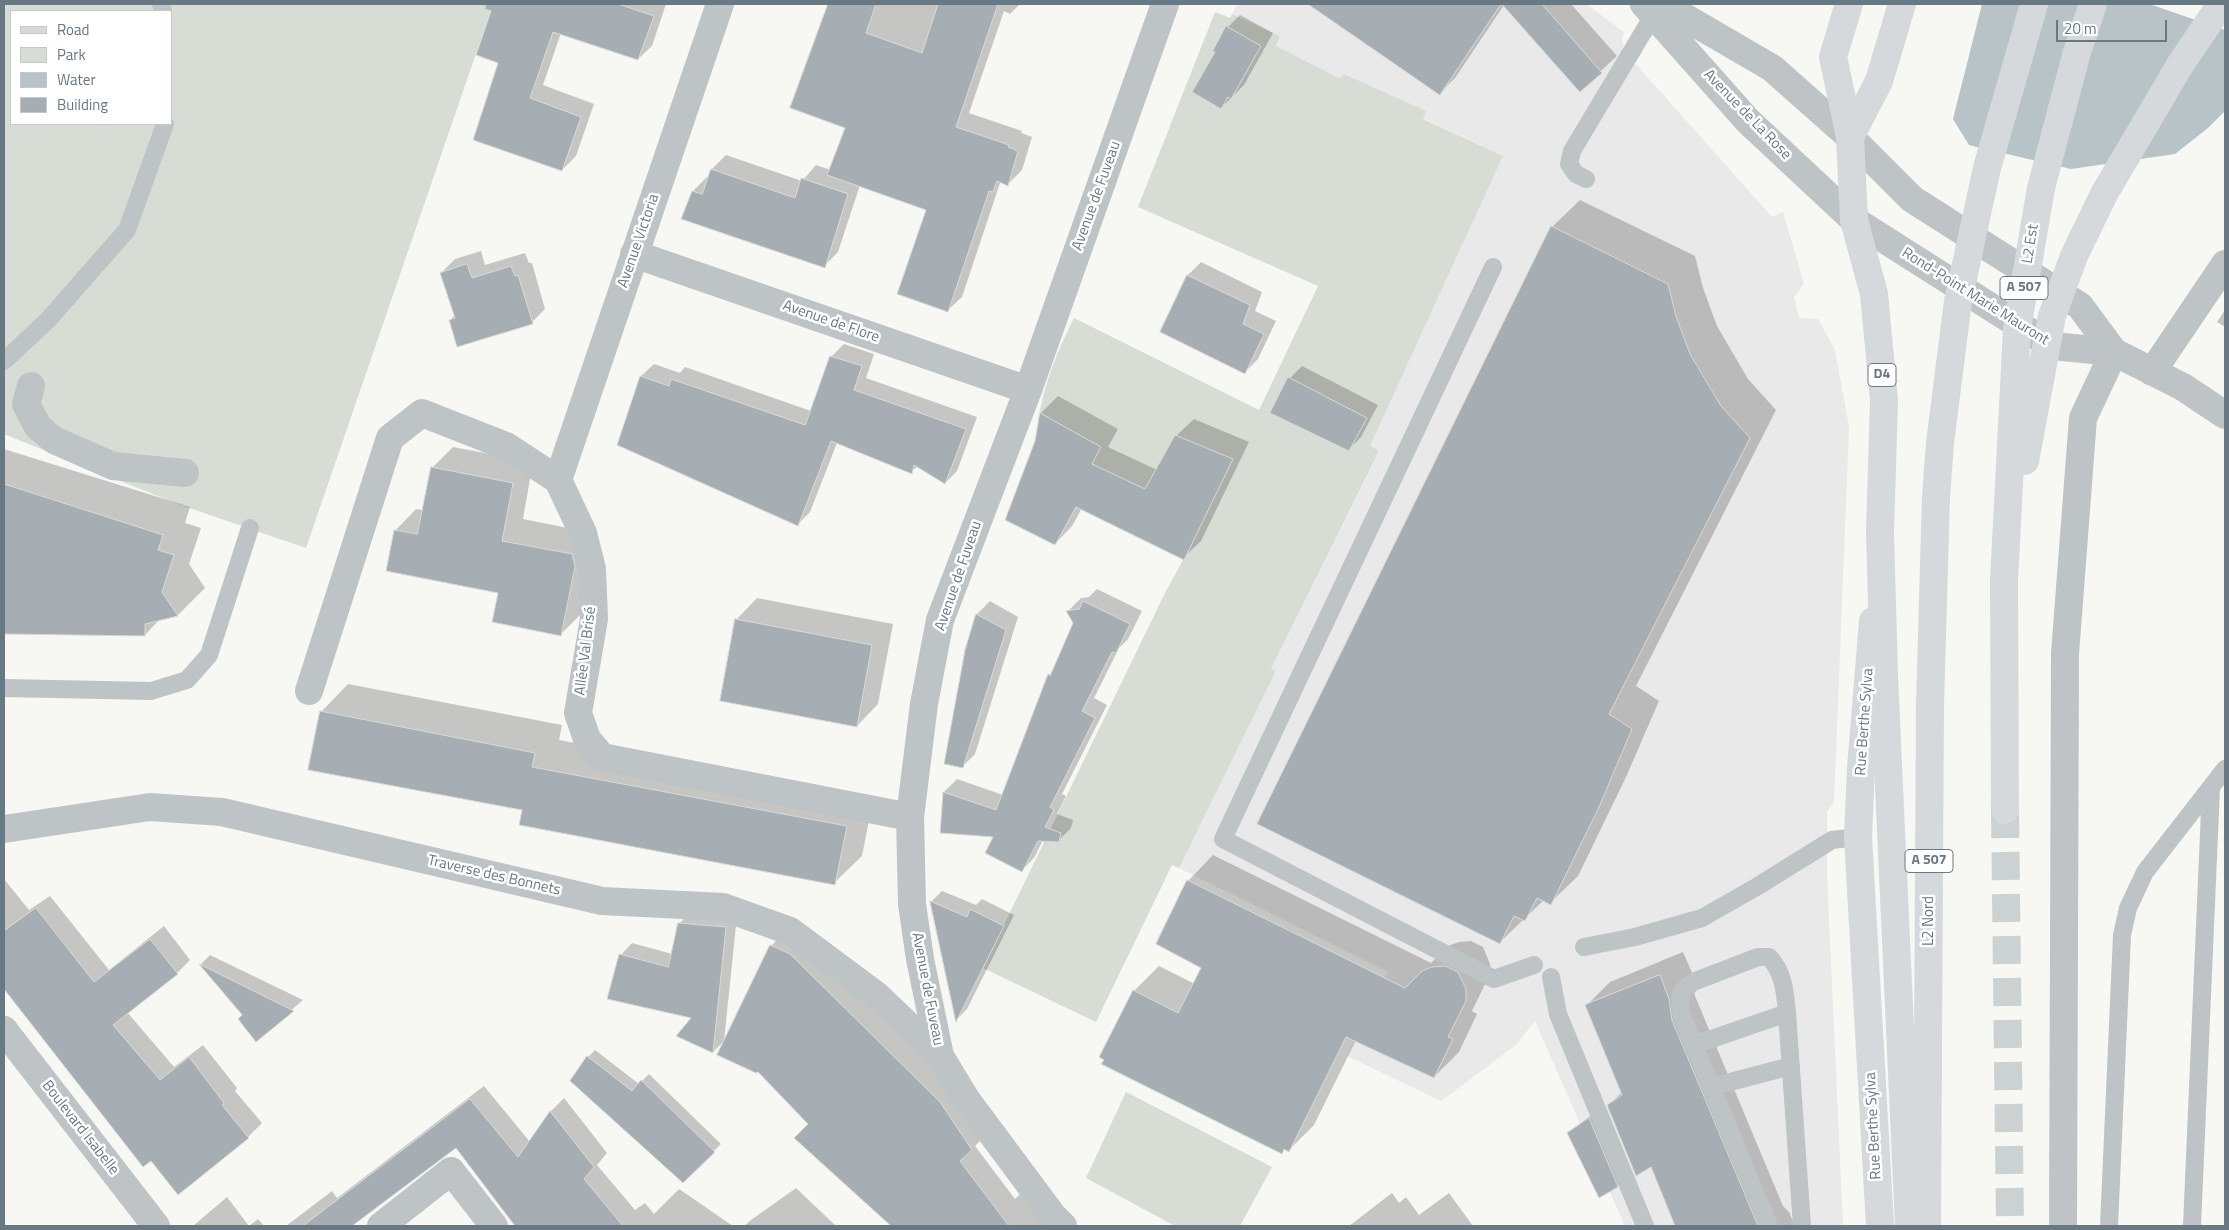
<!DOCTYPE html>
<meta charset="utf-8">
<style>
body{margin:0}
#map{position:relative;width:2229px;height:1230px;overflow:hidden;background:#f7f7f4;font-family:"Titillium Web",sans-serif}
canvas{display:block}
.frame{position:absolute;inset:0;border:5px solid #687983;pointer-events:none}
.legend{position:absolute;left:10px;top:10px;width:162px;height:115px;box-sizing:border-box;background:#fff;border:1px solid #c3c9cd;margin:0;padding:6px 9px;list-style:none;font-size:15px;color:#687983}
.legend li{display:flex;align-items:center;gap:10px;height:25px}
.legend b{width:25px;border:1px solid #c3c9cd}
.scale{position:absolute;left:2056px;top:20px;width:111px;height:22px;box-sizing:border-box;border:2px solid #687983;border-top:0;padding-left:6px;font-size:15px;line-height:18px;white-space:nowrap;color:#687983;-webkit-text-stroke:4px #fff;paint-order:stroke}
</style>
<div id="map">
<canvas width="2229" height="1230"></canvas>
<div class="frame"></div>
<ul class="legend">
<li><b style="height:6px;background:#d5d9dc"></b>Road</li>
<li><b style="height:14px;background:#d7dcd4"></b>Park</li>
<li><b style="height:14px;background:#b7c3c6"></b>Water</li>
<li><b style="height:14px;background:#a6aeb3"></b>Building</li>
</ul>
<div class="scale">20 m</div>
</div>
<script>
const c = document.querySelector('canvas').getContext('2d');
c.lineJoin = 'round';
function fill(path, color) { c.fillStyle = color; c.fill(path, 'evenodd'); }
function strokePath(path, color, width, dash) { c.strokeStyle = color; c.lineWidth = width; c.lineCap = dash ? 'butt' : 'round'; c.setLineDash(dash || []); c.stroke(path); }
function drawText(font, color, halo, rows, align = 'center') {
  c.font = font + ' "Titillium Web",sans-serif'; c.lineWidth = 5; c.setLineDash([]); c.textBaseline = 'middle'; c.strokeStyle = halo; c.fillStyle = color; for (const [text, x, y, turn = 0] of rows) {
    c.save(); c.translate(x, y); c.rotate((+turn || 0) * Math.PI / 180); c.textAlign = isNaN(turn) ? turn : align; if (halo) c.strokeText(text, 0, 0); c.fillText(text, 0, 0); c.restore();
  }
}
const built = new Path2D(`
 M1238,4H1309L1440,95L1502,4H1586L1624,32L1622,37L1624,51L1772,217L1783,212L1804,284L1794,297L1799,318L1818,319L1835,350L1849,427L1834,802L1827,812V875L1843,1226H1625L1535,1021L1516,1045L1441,1101L1347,1056L1388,972L1179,868L1276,671L1271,669L1379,452L1370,446L1503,156L1423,118L1425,111L1344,74L1339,78L1276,46L1280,36L1232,14Z`);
const green = new Path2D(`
 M4,4H493L306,548L175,503L4,434ZM11,11H171V124H11Z
 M1215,12L1230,18L1232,14L1280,36L1276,46L1339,78L1344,74L1426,111L1423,119L1503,156L1370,446L1379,451L1271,669L1276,671L1179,868L1172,865L1096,1022L983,968L1165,593L1183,560L1105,471L1037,433C1040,394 1056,353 1074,318L1259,410L1318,286L1138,207Z
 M1126,1092L1272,1167L1240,1226H1175L1086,1178Z`);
const water = new Path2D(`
 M1982,4H2149L2225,30V111L2208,128L2175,154L2071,169L1969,145L1953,119Z`);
const shadow = new Path2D(`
 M513,4H666L652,46L638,59L561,33L543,85L594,104L576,156L562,170L499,62L493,60Z
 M829,4H1020L1010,14L1004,11L969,113L1022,131L1021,133L1032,137L1022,170L1008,184L1002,181L1000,183L962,297L948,310L928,209L860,185L838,252L824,266L693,191L707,177L709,178L712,169L726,155L802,181L816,165L831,170L847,127L792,108Z
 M1311,4H1571L1617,56L1580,90L1504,5L1455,78L1439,94Z
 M1240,15L1273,33L1244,85L1221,108L1217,52L1227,28Z
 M1580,200L1695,256L1703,288L1717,326L1748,379L1776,410L1636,686L1659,701L1626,777L1578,876L1550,903L1544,900L1500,942L1552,227Z
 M481,251L485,265L525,253L529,263H532L545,309L532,322L450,320L455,315L441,273L455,259Z
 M1201,262L1262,292L1255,311L1276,321L1258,359L1245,372L1162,331L1188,275Z
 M2225,310V327L2217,322Z
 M844,344L874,354L866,378L977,417L957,471L945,483L918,466L911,472L837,443L810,512L798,524L619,444L641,376L654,364L680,373L685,367L811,411L831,357Z
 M1302,366L1378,405L1361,437L1349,449L1290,378Z
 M1058,396L1118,429L1108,447L1157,470L1176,436L1194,419L1249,442L1201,541L1183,558L1082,508L1072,526L1055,544L1036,441L1041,413Z
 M453,447L533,462L523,519L593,533L582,613L561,634L499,592L395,531L416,509L423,510L432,468Z
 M4,449L190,507L185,523L201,528L189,564L205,588L178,615L160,619L145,635L4,633Z
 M1097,589L1142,611L1128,639L1119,648L1094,698L1107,705L1062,794L1066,796L1057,814L1073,820L1071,828L1058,841L1043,840L1034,858L1021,871L995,836L941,832L944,792L957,779L1003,795L1049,675L1055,669L1074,623L1068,611L1081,598L1089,597Z
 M757,598L893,624L878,704L857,726L736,620Z
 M990,601L1018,617L975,754L962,767L966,650L977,614Z
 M348,684L562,725L559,740L873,799L862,856L834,883L321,712Z
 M1213,855L1431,963L1448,946L1459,942L1471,941L1483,947L1490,964V974L1472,1011L1477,1014L1459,1052L1434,1077L1356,1040L1314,1125L1289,1150L1286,1148L1282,1153L1134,991L1159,966L1195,984L1203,967L1188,881Z
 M4,879L29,910L50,896L109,970L164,926L190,960L177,973L127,1012L174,1067L203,1045L237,1088L235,1091L262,1123L248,1137L178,1193L151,1159L143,1166L4,987Z
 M942,891L976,905L982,899L1014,915L967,1009L957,1019L931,902Z
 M690,912L737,916L724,1041L713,1052L693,1017L621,955L632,943L672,954L679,924Z
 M786,931L805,939L955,1087L987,1134L975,1146L1015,1199L1022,1192L1044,1226H893L796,1138L810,1124L771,946Z
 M1683,952L1693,975L1695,996L1783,1206L1789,1212L1795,1226H1676L1652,1165L1608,1106L1622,1092L1586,1006L1610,982Z
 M210,955L303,1000L257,1040L243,1015L201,964Z
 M595,1050L639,1084L649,1074L721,1144L683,1181L588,1057Z
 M484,1086L530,1142L551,1111L564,1098L607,1153L597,1165L635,1210L645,1203L654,1214L679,1189L733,1226H549L534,1207L456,1147L350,1226H286L332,1191L337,1198Z
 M1596,1112L1624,1179L1617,1186L1568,1133Z
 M796,1188L836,1226H744L751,1220Z
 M1392,1193L1399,1203L1406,1197L1419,1215L1449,1193L1473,1226H1349Z
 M227,1197L249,1226L258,1219L264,1226H193Z`);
const building = new Path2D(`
 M486,4H618L654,16L638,60L553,32L530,98L581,117L562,171L473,140L498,63L476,55L491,11L485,9Z
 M828,4H876L866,33L922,53L938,4H998L956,127L1009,145L1008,147L1018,151L1008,186L997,181L993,192L989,191L948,312L897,294L926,210L827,175L845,128L790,108Z
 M1308,4H1501L1440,95Z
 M1502,4H1542L1602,73L1580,92Z
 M1226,26L1261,46L1231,99L1228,97L1221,109L1192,92L1215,52L1213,51Z
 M711,169L795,198L801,178L848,194L825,268L681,219L692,191L702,194Z
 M1551,226L1668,284L1676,316L1690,354L1721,406L1750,438L1609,714L1632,729L1599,807L1551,905L1537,898L1525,921L1514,916L1500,944L1257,824Z
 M467,264L472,278L511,266L515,276L518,275L533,324L457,347L449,320L455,318L440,273Z
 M1187,275L1250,305L1243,324L1264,334L1245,374L1160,332Z
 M830,356L862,366L854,390L966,429L945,484L914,465L912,474L831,441L798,526L617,445L640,376L669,386L671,379L805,425Z
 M1288,377L1367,418L1349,451L1270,413Z
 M1040,413L1101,447L1092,464L1145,489L1175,435L1233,459L1184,560L1076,507L1055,545L1005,520L1035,441Z
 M431,467L513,483L502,541L572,554L575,566L561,636L492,622L498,593L386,571L394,530L417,534Z
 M4,484L163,535L158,550L174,555L162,592L178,616L145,624V636L4,634Z
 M1083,601L1130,624L1116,653L1112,652L1082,711L1095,718L1050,807L1054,810L1045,827L1061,833L1059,842L1038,841L1022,872L985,853L993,837L940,833L943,792L996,810L1048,674L1050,676L1073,623L1066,611L1079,609Z
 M976,614L1006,630L963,768L944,764L965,650Z
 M735,619L872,645L857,727L720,701Z
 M320,711L535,753L532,767L847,826L835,885L519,825L522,810L308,770Z
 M1187,880L1405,988L1422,971L1432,967L1445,966L1458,972L1466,989V1001L1448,1037L1453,1039L1434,1078L1346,1037L1289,1152L1284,1149L1282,1154L1101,1064L1104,1060L1099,1057L1133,990L1178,1013L1201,968L1156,944Z
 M930,901L967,917L970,909L1004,926L956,1022Z
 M36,908L94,982L150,939L178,974L113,1025L160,1080L189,1057L224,1103L222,1105L249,1138L178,1195L151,1161L143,1167L4,989V931Z
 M678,923L726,927L713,1053L676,1036L691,1018L607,999L619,954L668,967Z
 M770,945L790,954L940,1102L972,1150L960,1161L1009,1226H891L794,1138L808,1124L758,1072L756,1073L717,1055Z
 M199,964L294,1011L256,1042L238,1019L242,1015Z
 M1660,975L1669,999L1672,1020L1758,1226H1675L1651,1167L1636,1176L1607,1105L1622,1095L1585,1005Z
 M587,1056L632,1091L641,1080L715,1152L683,1183L570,1081Z
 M470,1099L518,1157L550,1111L594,1167L584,1179L623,1226H515L456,1148L352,1226H303Z
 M1589,1118L1618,1187L1599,1198L1567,1133Z`);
const highwayTunnel = new Path2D(`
 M2005,810L2010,1226`);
const lane = new Path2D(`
 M161,4L163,11
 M1586,179L1576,174L1569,164L1572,151L1654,14
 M1493,267L1223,839L1494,979L1534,965
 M4,361L47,321L127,230L165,124
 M4,688L151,691L187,680L209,655L250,528
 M1584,947L1635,937L1702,918L1758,886L1832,840L1858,837
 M1551,977L1558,1014L1645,1226
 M1694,1045L1787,1013
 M1711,1087L1791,1066
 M1769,1226L1682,1016C1679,999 1677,993 1693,982L1758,957H1769C1784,973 1785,992 1787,1013L1802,1226
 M2109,1226L2122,935L2128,908L2145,872L2225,769
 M2192,1226L2211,788`);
const street = new Path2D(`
 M1644,4L1748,121L1854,220L2052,346L2114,352L2183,387L2225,415
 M1662,4L1772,68L1850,137L1912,199L2080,306L2114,352
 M634,254L1028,390
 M2152,372L2225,264
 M31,386L26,404L38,427L54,440L113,466L185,473
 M558,480L720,4
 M309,691L390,438L422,413L506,446L558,480L583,533L592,569L594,619L578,713L587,739L602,757L910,817
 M4,829L150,807L222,812L602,901L723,907L790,931L876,995L940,1056
 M4,1030L156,1226
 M381,1226L451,1171L494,1226
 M1063,1226L1053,1216L966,1099L940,1056L920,959L912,904L910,817L924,704L940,620L1028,390L1165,4
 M2063,1226L2065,654L2083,418L2114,352`);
const secondary = new Path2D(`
 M1873,621L1861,768L1858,837L1880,1226`);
const primary = new Path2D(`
 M1849,4L1833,57L1850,137L1854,220L1874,294L1884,400L1880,532
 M1850,137L1879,81L1902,4`);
const highway = new Path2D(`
 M2025,461L2052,316L2074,256L2104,194L2180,65L2221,4
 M1880,532L1884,676L1909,1226
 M2005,810L2004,581L2017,329L2041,188L2077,52L2093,4
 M1927,1226L1930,704L1936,497L1940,443L1958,301L1987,168L2034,4`);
const shields = [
 [2024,288,48],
 [1882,375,28],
 [1929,861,48]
];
const shieldNames = [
 ["A 507",2024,288],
 ["D4",1882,375],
 ["A 507",1929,861]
];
const streetNames = [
 ["Avenue de La Rose",1747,115,46],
 ["Avenue de Fuveau",1097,196,-70],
 ["Avenue Victoria",639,241,-71],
 ["L2 Est",2031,244,-81],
 ["Rond-Point Marie Mauront",1975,297,32],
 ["Avenue de Flore",831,322,19],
 ["Avenue de Fuveau",959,576,-71],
 ["Allée Val Brisé",586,651,-83],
 ["Rue Berthe Sylva",1865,722,-86],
 ["Traverse des Bonnets",494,876,13],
 ["L2 Nord",1929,921,-90],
 ["Avenue de Fuveau",927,989,79],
 ["Rue Berthe Sylva",1874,1126,-93],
 ["Boulevard Isabelle",80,1128,52]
];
fill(built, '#e8e9e8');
fill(green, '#d7dcd4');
fill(water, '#b7c3c6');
fill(shadow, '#0003');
fill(building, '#a6aeb3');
strokePath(building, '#d9d9d7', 1);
strokePath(highwayTunnel, '#ccd1d2', 28, [28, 14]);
strokePath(lane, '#bec3c6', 18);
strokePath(street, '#bec3c6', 28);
strokePath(secondary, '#d5d9dc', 28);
strokePath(primary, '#d5d9dc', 28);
strokePath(highway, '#d5d9dc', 28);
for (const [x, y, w] of shields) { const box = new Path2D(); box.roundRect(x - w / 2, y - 11.5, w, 23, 4); c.fillStyle = '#fff'; c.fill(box); strokePath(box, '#687983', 1); }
drawText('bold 14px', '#687983', null, shieldNames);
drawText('15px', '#687983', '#fff', streetNames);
</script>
